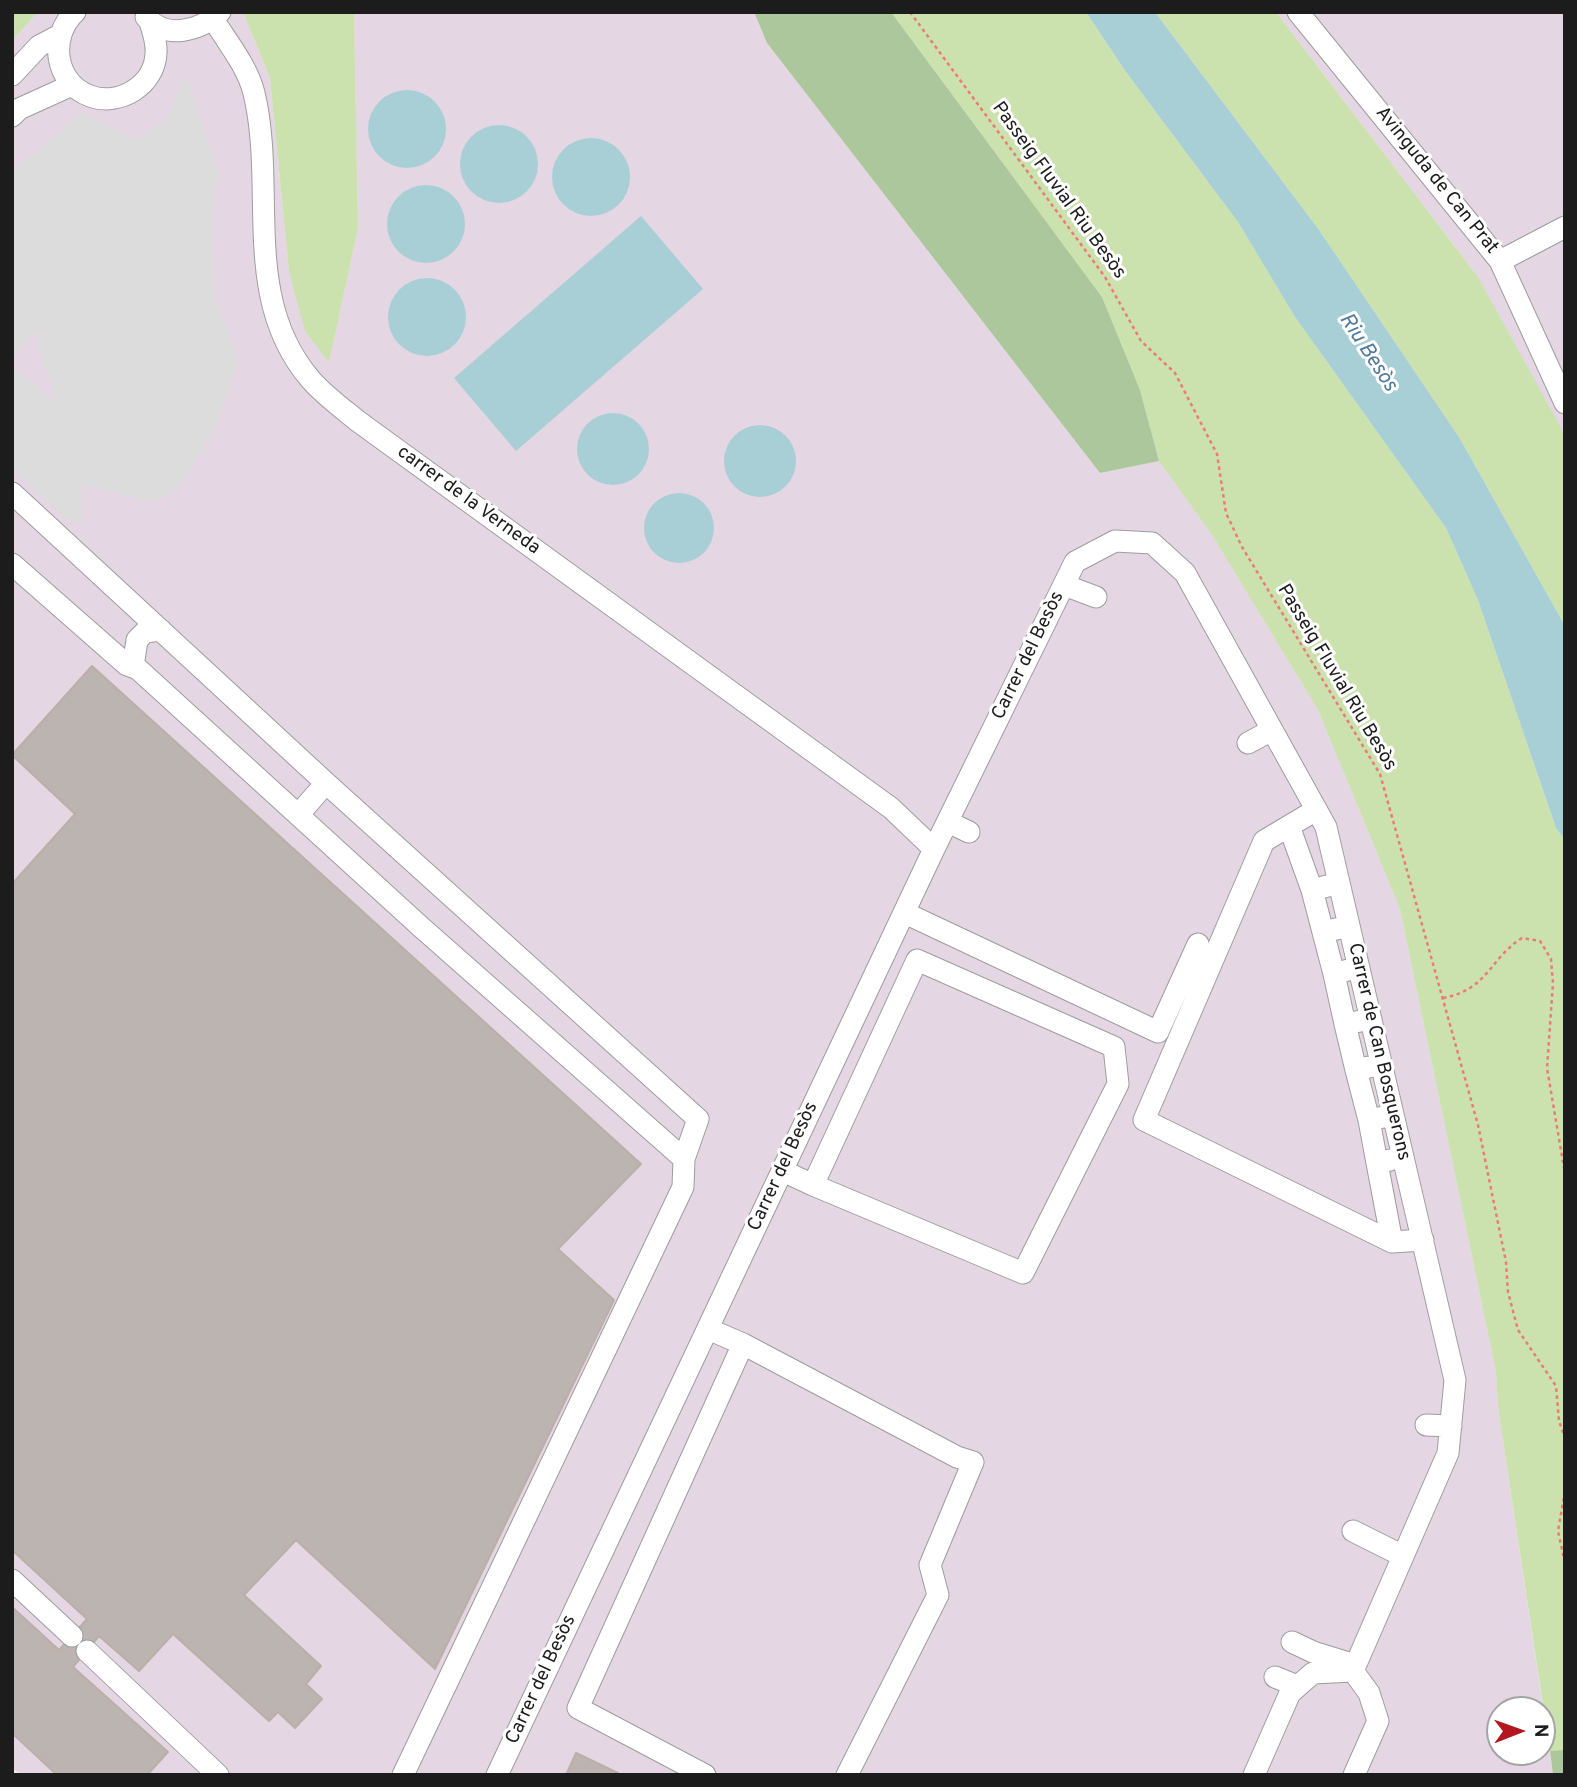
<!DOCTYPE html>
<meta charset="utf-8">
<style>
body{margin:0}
#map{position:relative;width:1577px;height:1787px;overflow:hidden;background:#ede9e3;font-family:Overpass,sans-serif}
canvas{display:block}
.frame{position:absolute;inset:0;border:14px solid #1c1c1c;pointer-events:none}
.north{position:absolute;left:1486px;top:1696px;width:70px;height:70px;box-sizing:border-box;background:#fff;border:2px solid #a4a4a4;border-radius:50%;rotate:89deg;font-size:19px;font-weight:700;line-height:28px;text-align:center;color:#1c1c1c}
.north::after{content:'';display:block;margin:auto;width:24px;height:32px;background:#b31621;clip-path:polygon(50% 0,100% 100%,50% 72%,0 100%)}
</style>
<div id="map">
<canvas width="1577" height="1787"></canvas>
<div class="frame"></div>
<div class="north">N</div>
</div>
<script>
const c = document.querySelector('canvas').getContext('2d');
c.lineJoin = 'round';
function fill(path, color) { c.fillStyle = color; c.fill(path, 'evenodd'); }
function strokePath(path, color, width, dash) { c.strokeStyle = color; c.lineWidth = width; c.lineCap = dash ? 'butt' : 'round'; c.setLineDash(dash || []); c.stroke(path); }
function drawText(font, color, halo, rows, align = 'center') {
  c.font = font + ' Overpass,sans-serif'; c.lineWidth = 6; c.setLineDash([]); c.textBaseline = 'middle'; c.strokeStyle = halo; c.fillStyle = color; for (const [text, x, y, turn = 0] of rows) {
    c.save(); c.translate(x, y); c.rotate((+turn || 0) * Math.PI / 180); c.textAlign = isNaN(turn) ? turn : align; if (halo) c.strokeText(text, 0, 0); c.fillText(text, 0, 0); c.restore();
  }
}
const industrial = new Path2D(`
 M38,12H243L270,78L289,271L329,361L358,228L354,12H754L767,43L1100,473L1159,461L1212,535L1318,710L1400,909L1496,1372L1498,1407L1553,1775H21L12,1767V41ZM1500,1710H1542V1752H1500Z
 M1276,12H1565V438L1478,277Z`);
const grass = new Path2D(`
 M12,12H38L12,41Z
 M243,12H354L358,228L329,362L305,331L289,271L270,78Z
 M891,12H1086L1126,72L1238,222L1295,317L1446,528L1478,600L1556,828L1565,840V1750L1550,1751L1498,1407L1496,1372L1400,909L1318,710L1212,535L1159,461L1140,390L1102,297Z
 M1155,12H1276L1478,277L1560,426L1565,438V626L1459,437L1319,230Z`);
const forest = new Path2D(`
 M754,12H891L1102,297L1140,390L1159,461L1100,473L767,43Z
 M1565,1750V1775H1553L1550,1751Z`);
const parking = new Path2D(`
 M183,78L189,83L218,175L212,216L214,293L238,362L216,428L178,488L154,502L81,484L82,522H70L12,469V366L56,403L35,333L12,358V173L81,113L131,138L140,139L167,119Z`);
const water = new Path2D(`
 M1086,12H1155L1319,230L1459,437L1565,626V840L1556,828L1478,600L1446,528L1295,317L1238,222L1126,72Z
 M368 129a39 39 0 1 1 78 0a39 39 0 1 1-78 0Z
 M460 164a39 39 0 1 1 78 0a39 39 0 1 1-78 0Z
 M552 177a39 39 0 1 1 78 0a39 39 0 1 1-78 0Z
 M387 224a39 39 0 1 1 78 0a39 39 0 1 1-78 0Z
 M641,216L703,289L516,451L454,378Z
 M388 317a39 39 0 1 1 78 0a39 39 0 1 1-78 0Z
 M577 449a36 36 0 1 1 72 0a36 36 0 1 1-72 0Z
 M724 461a36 36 0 1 1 72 0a36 36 0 1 1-72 0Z
 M644 528a35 35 0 1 1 70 0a35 35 0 1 1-70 0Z`);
const building = new Path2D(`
 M92,666L641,1164L558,1249L614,1300L435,1669L296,1540L244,1595L321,1666L306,1684L322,1699L295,1728L278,1712L269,1721L173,1634L139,1671L99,1636L73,1667L168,1752L147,1775H57L12,1733V1607L59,1650L87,1619L12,1550V884L75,814L12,755Z
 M576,1753L618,1773L617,1775H566Z`);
const path = new Path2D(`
 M910,12L1105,277L1141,341L1175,373L1217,454L1226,513L1242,547L1380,774L1478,1125L1506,1262L1508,1292L1518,1330L1556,1386L1559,1421L1565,1438
 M1443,998C1489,989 1489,959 1522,938L1540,941L1551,959L1553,983L1547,1068L1565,1174
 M1565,1491L1558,1531L1565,1563`);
const minor = new Path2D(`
 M75,12C49,36 54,83 90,96C119,107 155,85 156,53C157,42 153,32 150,22
 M1298,12L1500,261L1565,403
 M146,17C166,40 200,31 220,12
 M213,19C228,43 247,66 254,93C277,189 240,298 311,380C325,396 343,409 359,422L891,808L934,849
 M12,75L39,46L60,35
 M12,116L19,109L72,85
 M1500,261L1565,227
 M12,493L326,783L698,1119L684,1159L421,927L138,669L127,665L12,564
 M1064,585L1096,597
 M133,667L137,640L145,632L161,630
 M1248,743L1272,730
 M1316,810L1264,841L1144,1120L1392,1242L1423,1240
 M298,815L326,783
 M948,822L969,832
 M1289,826L1312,890L1339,883
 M1312,890L1323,932L1349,926
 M905,913L1158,1032L1198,944
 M1323,932L1334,974L1348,970
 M1334,974L1345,1024L1371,1019
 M1345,1024L1356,1070L1369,1067
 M1356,1070L1369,1120L1393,1115
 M1369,1120L1377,1163L1390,1160
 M1377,1163L1392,1242
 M783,1171L813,1185L917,960L1114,1047L1118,1084L1023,1273L813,1185
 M708,1329L743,1344L957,1457L973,1462L930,1565L938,1595L847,1775
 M1426,1425L1451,1426
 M1353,1531L1403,1556
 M12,1580L72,1636
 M1292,1642L1313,1652L1355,1665
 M87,1651L218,1775
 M1275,1677L1297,1686
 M403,1775L683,1187L684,1159
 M497,1775L934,849L1075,562L1115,541L1152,543L1185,573L1326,827L1455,1380L1448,1453L1353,1671
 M705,1775L578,1708L743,1344
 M1254,1775L1290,1693L1313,1673L1353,1671L1369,1693L1378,1721L1354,1775`);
const streetNames = [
 ["Avinguda de Can Prat",1436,181,51],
 ["Passeig Fluvial Riu Besòs",1058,191,54],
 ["carrer de la Verneda",468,501,36],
 ["Carrer del Besòs",1029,656,-64],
 ["Passeig Fluvial Riu Besòs",1336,678,59],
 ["Carrer de Can Bosquerons",1378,1052,77],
 ["Carrer del Besòs",784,1167,-65],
 ["Carrer del Besòs",542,1680,-65]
];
const waterNames = [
 ["Riu Besòs",1367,353,57]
];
fill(industrial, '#e5d6e3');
fill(grass, '#cbe2ae');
fill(forest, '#acc79c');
fill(parking, '#dcdcdc');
fill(water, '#a8cfd6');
fill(building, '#bcb4b0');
strokePath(building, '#bcafa7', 2);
strokePath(minor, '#9d9d9d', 23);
strokePath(path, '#ea7b77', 2.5, [3.5, 3.5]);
strokePath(minor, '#fff', 21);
drawText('19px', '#1c1c1c', '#fff', streetNames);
drawText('italic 21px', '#517a9a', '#fff', waterNames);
</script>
